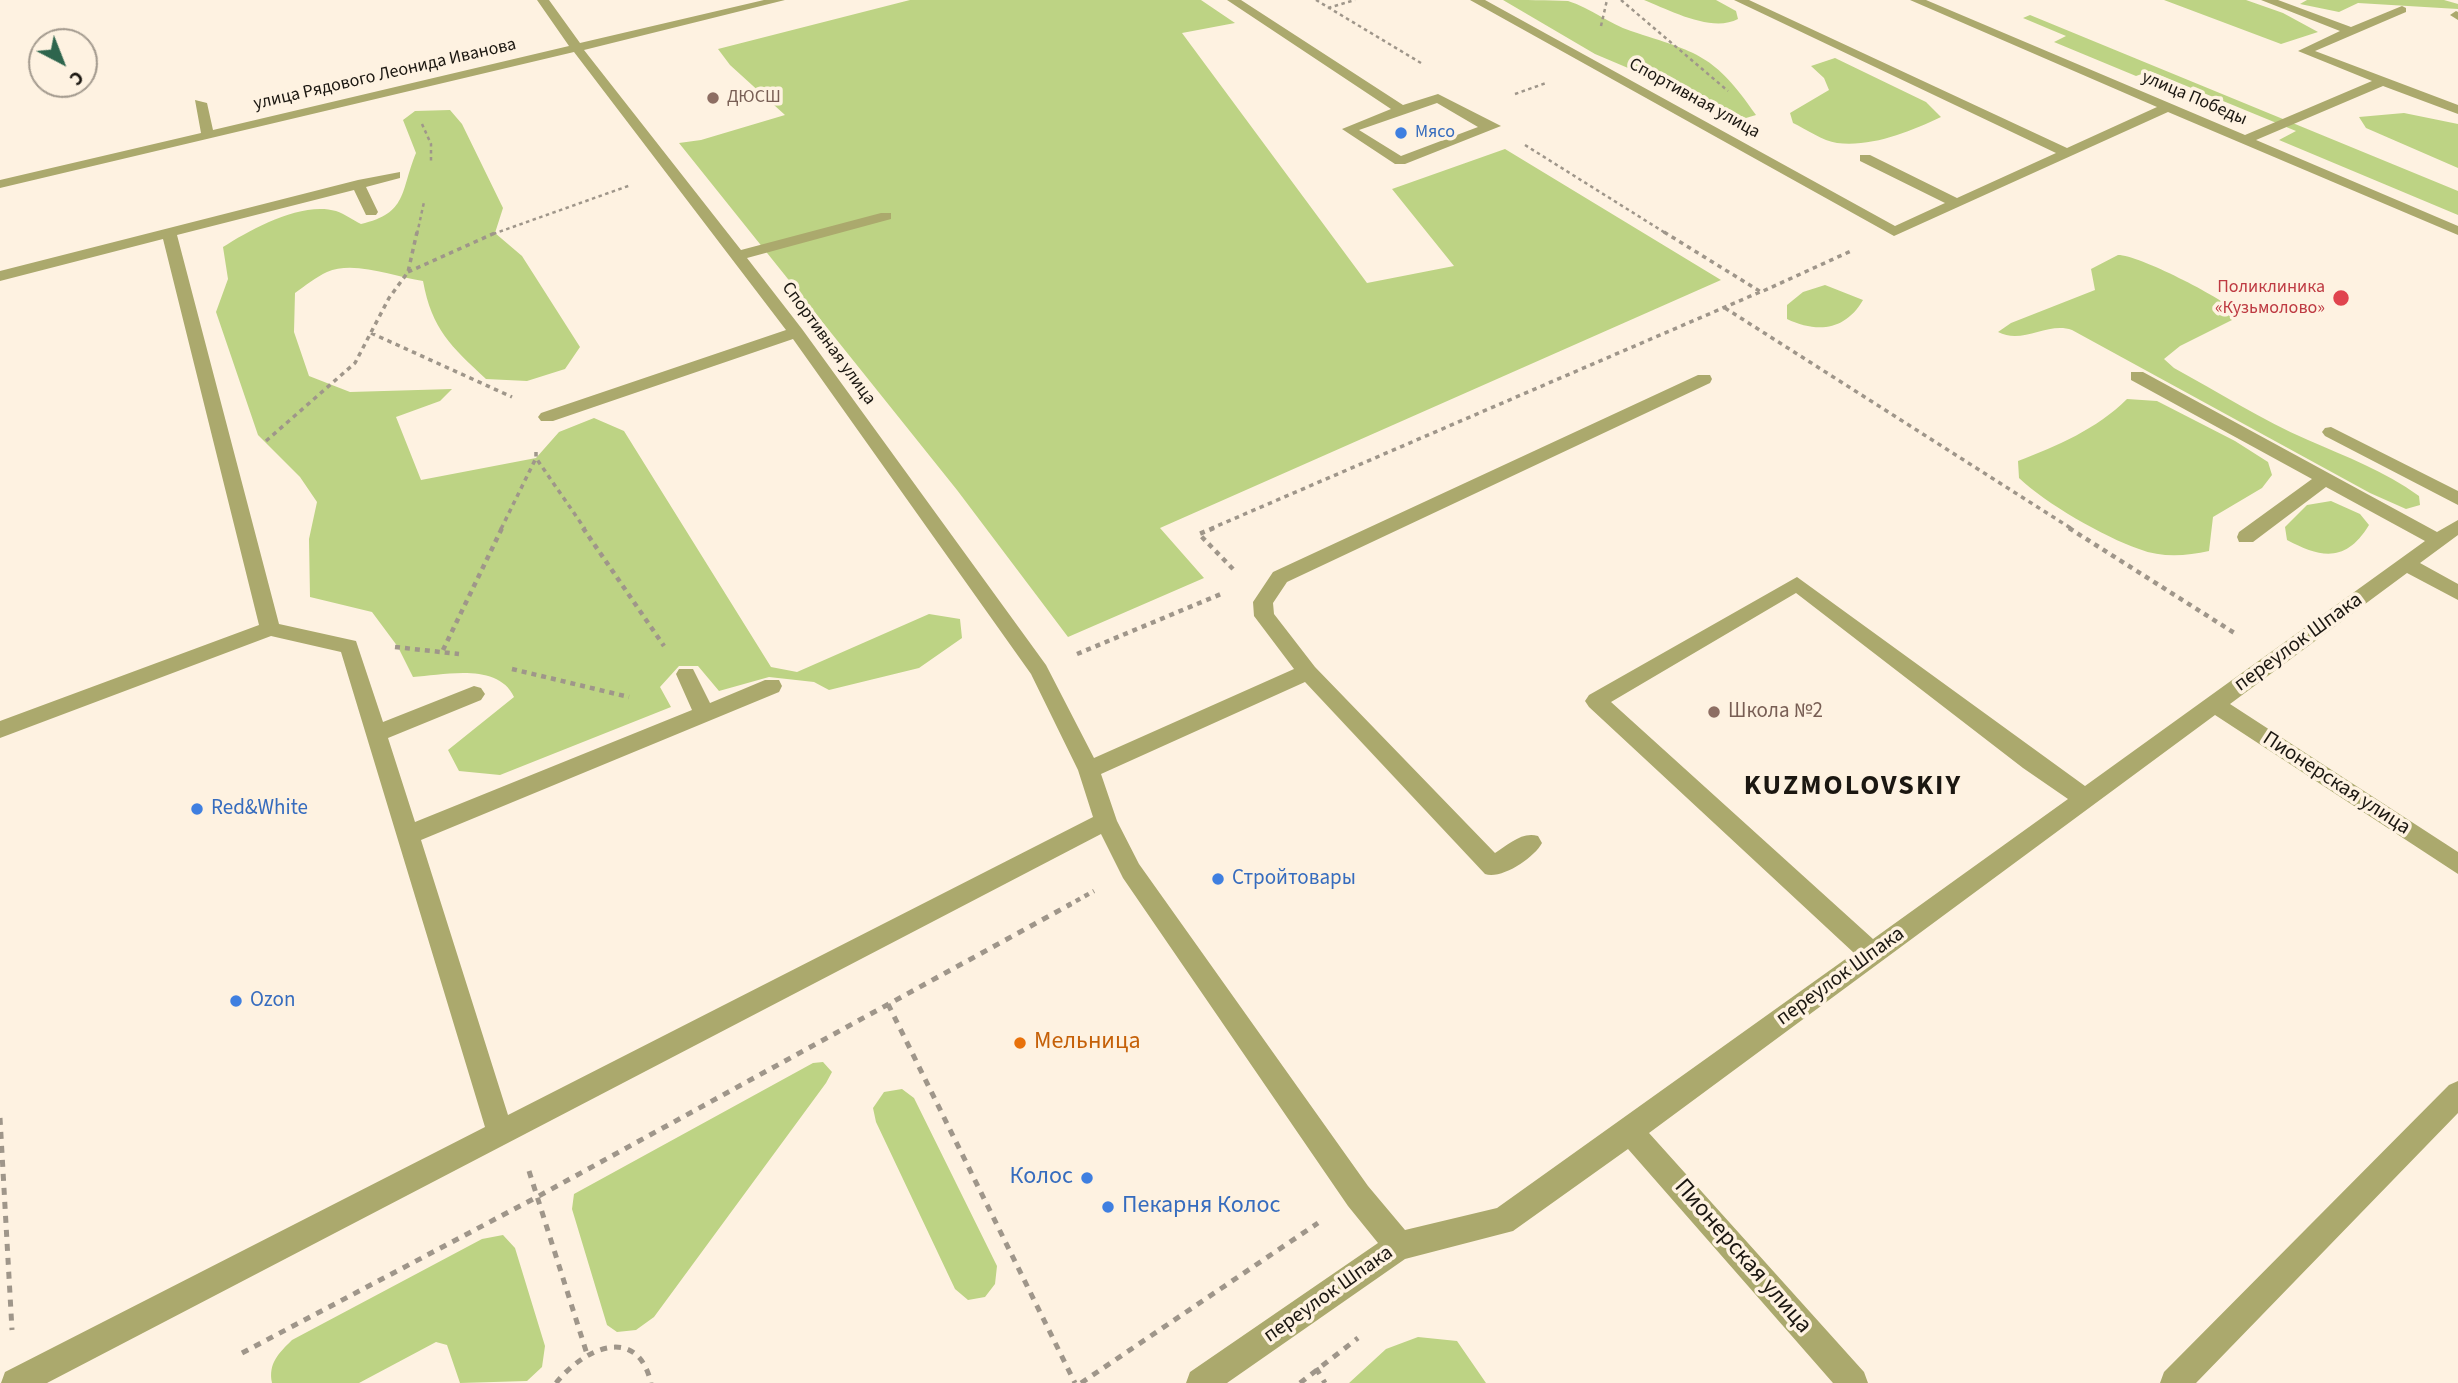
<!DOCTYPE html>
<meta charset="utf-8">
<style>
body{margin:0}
#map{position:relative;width:2458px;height:1383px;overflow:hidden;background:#fef2e1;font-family:"Source Sans 3",sans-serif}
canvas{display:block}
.north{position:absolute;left:28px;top:28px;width:70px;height:70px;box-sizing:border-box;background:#fef2e1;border:2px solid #a39a8e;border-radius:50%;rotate:138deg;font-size:19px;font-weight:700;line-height:28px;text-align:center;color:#1b1711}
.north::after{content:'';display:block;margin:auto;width:24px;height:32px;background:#2e654d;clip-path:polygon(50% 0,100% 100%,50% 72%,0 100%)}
</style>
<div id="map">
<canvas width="2458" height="1383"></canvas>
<div class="north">С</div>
</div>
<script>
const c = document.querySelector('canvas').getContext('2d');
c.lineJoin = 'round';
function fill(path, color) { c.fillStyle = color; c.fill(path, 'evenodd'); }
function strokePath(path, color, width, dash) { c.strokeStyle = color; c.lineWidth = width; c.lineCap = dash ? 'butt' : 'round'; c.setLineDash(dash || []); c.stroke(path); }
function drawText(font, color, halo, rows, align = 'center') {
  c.font = font + ' "Source Sans 3",sans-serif'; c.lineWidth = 7; c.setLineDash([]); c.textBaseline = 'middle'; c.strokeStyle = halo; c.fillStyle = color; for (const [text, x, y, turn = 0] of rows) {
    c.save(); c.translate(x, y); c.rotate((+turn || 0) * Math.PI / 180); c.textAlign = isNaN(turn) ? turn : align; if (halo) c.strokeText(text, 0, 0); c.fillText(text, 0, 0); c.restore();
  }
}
const green = new Path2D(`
 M910,0H1201L1235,23L1182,33L1367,283L1454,266L1392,189L1505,149L1721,280L1160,528L1204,578L1068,637L957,490L679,143L701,140L785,115L730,65L718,49Z
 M1503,0C1523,0 1549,0 1568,1C1591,8 1609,24 1631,31C1698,53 1714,54 1756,115L1746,118L1595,54Z
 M1644,0H1716L1736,11L1738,19C1712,33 1669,10 1644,0Z
 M2164,0H2246L2283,13L2318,32L2281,44Z
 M2307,0H2444L2458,4V9L2358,3L2339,12L2300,4Z
 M2030,15L2458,191V215L2279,140L2296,131L2150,71L2136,76L2054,42L2066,36L2023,18Z
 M1835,58L1926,102L1941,117C1909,132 1873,147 1837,143C1823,141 1806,129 1793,123L1790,113L1829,90L1824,78L1811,66Z
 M450,110L462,124L503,208L495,233L522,256L580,347L565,369L527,381L486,379C451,346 432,330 423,281C395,277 354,260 327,272C316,277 305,286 295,293L294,332L309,376L350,392L452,389L440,401L396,417L421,480L536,458L559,432L594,418L624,431L771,667L797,672L929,614L960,619L962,638L919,668L829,690L814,682L769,677L719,691L698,666H679L660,687L671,707L500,775L459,771L448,750L514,697C498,662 444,675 413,677L398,647L372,612L310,597L309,539L317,502L300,477L258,435L216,312L228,279L223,247C251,229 302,201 336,211C345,214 353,220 361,224C408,213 400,192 416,153L403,120L415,111Z
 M2404,113L2458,124V168L2366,128L2359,117Z
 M2118,255C2139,255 2220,297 2237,312L2236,318L2180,346L2164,359L2174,368C2218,392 2262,420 2308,440C2347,457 2384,471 2419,496L2420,505L2406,509L2370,493L2072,330C2048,321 2023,345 1998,332L2011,323L2095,290L2091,269Z
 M1825,285L1863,300C1845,331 1817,333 1787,319V305L1803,292Z
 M2127,399L2157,401L2235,441L2268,462L2272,475L2262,488L2213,517L2209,551C2186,556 2162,558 2139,549C2104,537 2045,503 2019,478L2018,461C2057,446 2097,429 2127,399Z
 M2331,501L2360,514L2369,525C2346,563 2321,558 2287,540L2285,527L2307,505Z
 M823,1062L832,1072L826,1083L654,1317L636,1330L617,1332L607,1325L572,1209L574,1194L813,1063Z
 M902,1089L914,1098L997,1266L995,1284L985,1297L968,1300L955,1289L876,1122L873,1108L884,1092Z
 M503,1235L515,1248L545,1346L542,1367L527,1381L460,1383L447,1345L436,1342L359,1383H272C268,1363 279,1353 292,1340L482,1239Z
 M1418,1337L1457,1341L1486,1383H1349L1386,1349Z`);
const pathFar3 = new Path2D(`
 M1316,0L1421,63
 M1621,0L1728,91
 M1328,8L1355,0
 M1601,26L1607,0
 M1515,94L1546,83
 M422,124L431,144V162
 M1525,145L1667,234
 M417,234L424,202
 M493,234L631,185`);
const pathFar2 = new Path2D(`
 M1664,232L1761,292L1851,251
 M408,272L497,232
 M1725,308L2072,529
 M371,333L512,397
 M266,441L355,363L389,298L408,272L417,232
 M536,452V458L585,529
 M501,529L536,458
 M1210,529L1760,292`);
const pathFar1 = new Path2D(`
 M583,528L664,646
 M1214,528L1199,534L1233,569
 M2069,528L2236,634
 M395,647L459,654
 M443,650L502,528
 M1077,654L1221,594
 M512,669L629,697
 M1067,906L1094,891`);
const path = new Path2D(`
 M888,1004L1075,1383
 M0,1118L12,1330
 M529,1171L587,1354
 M242,1353L537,1197L1071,904
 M1316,1368L1325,1383
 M556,1383C583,1349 637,1323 651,1383
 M1081,1383L1318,1223
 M1300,1383L1358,1338`);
const minor = new Path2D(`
 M537,0H549L580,43L764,0H785L584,50L741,250L881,213H891V219L747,258L802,329L1046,665L1094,758L1294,669L1254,616L1253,602L1273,572L1698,375H1710L1712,379L1710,383L1287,582L1273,603L1274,614L1315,667L1495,853C1508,845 1522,831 1538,836L1542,843C1534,858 1501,880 1485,874L1305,682L1101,774L1117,821L1139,864L1368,1186L1405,1230L1497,1208L1854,953L1589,707L1585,701L1589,695L1797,577L2085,786L2425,541L2326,487L2253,542H2239L2237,537L2239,532L2312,479L2131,380V372H2143L2437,532L2458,520V535L2420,563L2458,584V600L2407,573L2230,704L2458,852V874L2215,715L1649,1133L1864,1372L1868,1383H1833L1628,1149L1513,1231L1405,1259L1227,1383H1186L1190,1372L1378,1243L1348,1206L1123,878L1101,834L47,1383H1L5,1372L485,1127L341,652L271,636L0,738V721L259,625L163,239L0,281V271L358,180L400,172V178L366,187L378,212L376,215H366L354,190L177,235L279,624L356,641L383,722L474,686L481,688L485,694L481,700L388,738L415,822L692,710L676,674L679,669H693L710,703L765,680H779L782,686L779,692L421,840L508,1115L1093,817L1078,770L1031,674L793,339L553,421H541L538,417L541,413L786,330L574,52L0,188V180L201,133L195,100L207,103L213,130L569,46ZM1796,593L2023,768L2068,799L1873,939L1611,702Z
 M1227,0H1241L1403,105L1438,94L1501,126L1405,164H1395L1342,129L1391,109ZM1437,103L1478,127L1401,156L1359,130Z
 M1470,0H1485L1895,226L1945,203L1860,161V155H1870L1957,198L2056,153L1734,0H1749L2067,148L2157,107L1910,0H1926L2245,135L2372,81L2298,51L2340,31L2261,0H2278L2351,27L2402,6L2406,8V12L2315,51L2458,105V114L2383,86L2256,140L2458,226V235L2168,112L1894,236Z
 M2456,11L2458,12V20L2450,15Z
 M2331,427L2458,491V505L2325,436L2322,432L2325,428Z
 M2458,1081V1113L2196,1383H2160L2164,1372L2449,1085Z`);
const markers = [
 [713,98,7,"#8d6e63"],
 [1401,133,7,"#3f7fe0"],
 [2341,298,9,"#e0444e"],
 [1714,712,7,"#8d6e63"],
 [197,809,7,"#3f7fe0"],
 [1218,879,7,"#3f7fe0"],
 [236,1001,7,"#3f7fe0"],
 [1020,1043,7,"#e8710a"],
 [1087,1178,7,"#3f7fe0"],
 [1108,1207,7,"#3f7fe0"]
];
const farStreetnames = [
 ["улица Рядового Леонида Иванова",385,75,-13],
 ["Спортивная улица",1694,99,29],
 ["улица Победы",2194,99,23],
 ["Спортивная улица",828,344,54]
];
const farEducationnames = [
 ["ДЮСШ",727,98]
];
const farShopnames = [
 ["Мясо",1415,133]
];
const farHealthnames = [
 ["Поликлиника",2325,288],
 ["«Кузьмолово»",2325,309]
];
const streetNames = [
 ["переулок Шпака",2299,643,-36],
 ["Пионерская улица",2336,784,33],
 ["переулок Шпака",1841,977,-36],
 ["переулок Шпака",1329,1295,-35]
];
const educationNames = [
 ["Школа №2",1728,712]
];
const shopNames = [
 ["Red&White",211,809],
 ["Стройтовары",1232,879],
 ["Ozon",250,1001]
];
const nearFoodnames = [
 ["Мельница",1034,1043]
];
const nearShopnames = [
 ["Колос",1073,1178],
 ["Пекарня Колос",1122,1207,"left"]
];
const nearStreetnames = [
 ["Пионерская улица",1742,1257,49]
];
const districtNames = [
 ["KUZMOLOVSKIY",1853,788]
];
fill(green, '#bdd384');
strokePath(pathFar3, '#9f968a', 2.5, [3.5, 3.5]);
strokePath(pathFar2, '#9f968a', 3.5, [4.5, 4.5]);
strokePath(pathFar1, '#9f968a', 4.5, [5, 5]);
strokePath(path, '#9f968a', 5, [7, 7]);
fill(minor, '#aba96d');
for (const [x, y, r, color] of markers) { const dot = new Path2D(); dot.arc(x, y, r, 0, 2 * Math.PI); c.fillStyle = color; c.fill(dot); strokePath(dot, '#fef2e1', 2.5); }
drawText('18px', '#1b1711', '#fef2e1', farStreetnames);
drawText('18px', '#785e54', '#fef2e1', farEducationnames, 'left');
drawText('18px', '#366cbe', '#fef2e1', farShopnames, 'left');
drawText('18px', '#be3a42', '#fef2e1', farHealthnames, 'right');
drawText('21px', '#1b1711', '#fef2e1', streetNames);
drawText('21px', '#785e54', '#fef2e1', educationNames, 'left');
drawText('21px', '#366cbe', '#fef2e1', shopNames, 'left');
drawText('24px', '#c56008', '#fef2e1', nearFoodnames, 'left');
drawText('24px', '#366cbe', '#fef2e1', nearShopnames, 'right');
drawText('24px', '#1b1711', '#fef2e1', nearStreetnames);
c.letterSpacing = '2px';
drawText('bold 28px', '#1b1711', '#fef2e1', districtNames);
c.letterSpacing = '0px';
</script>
